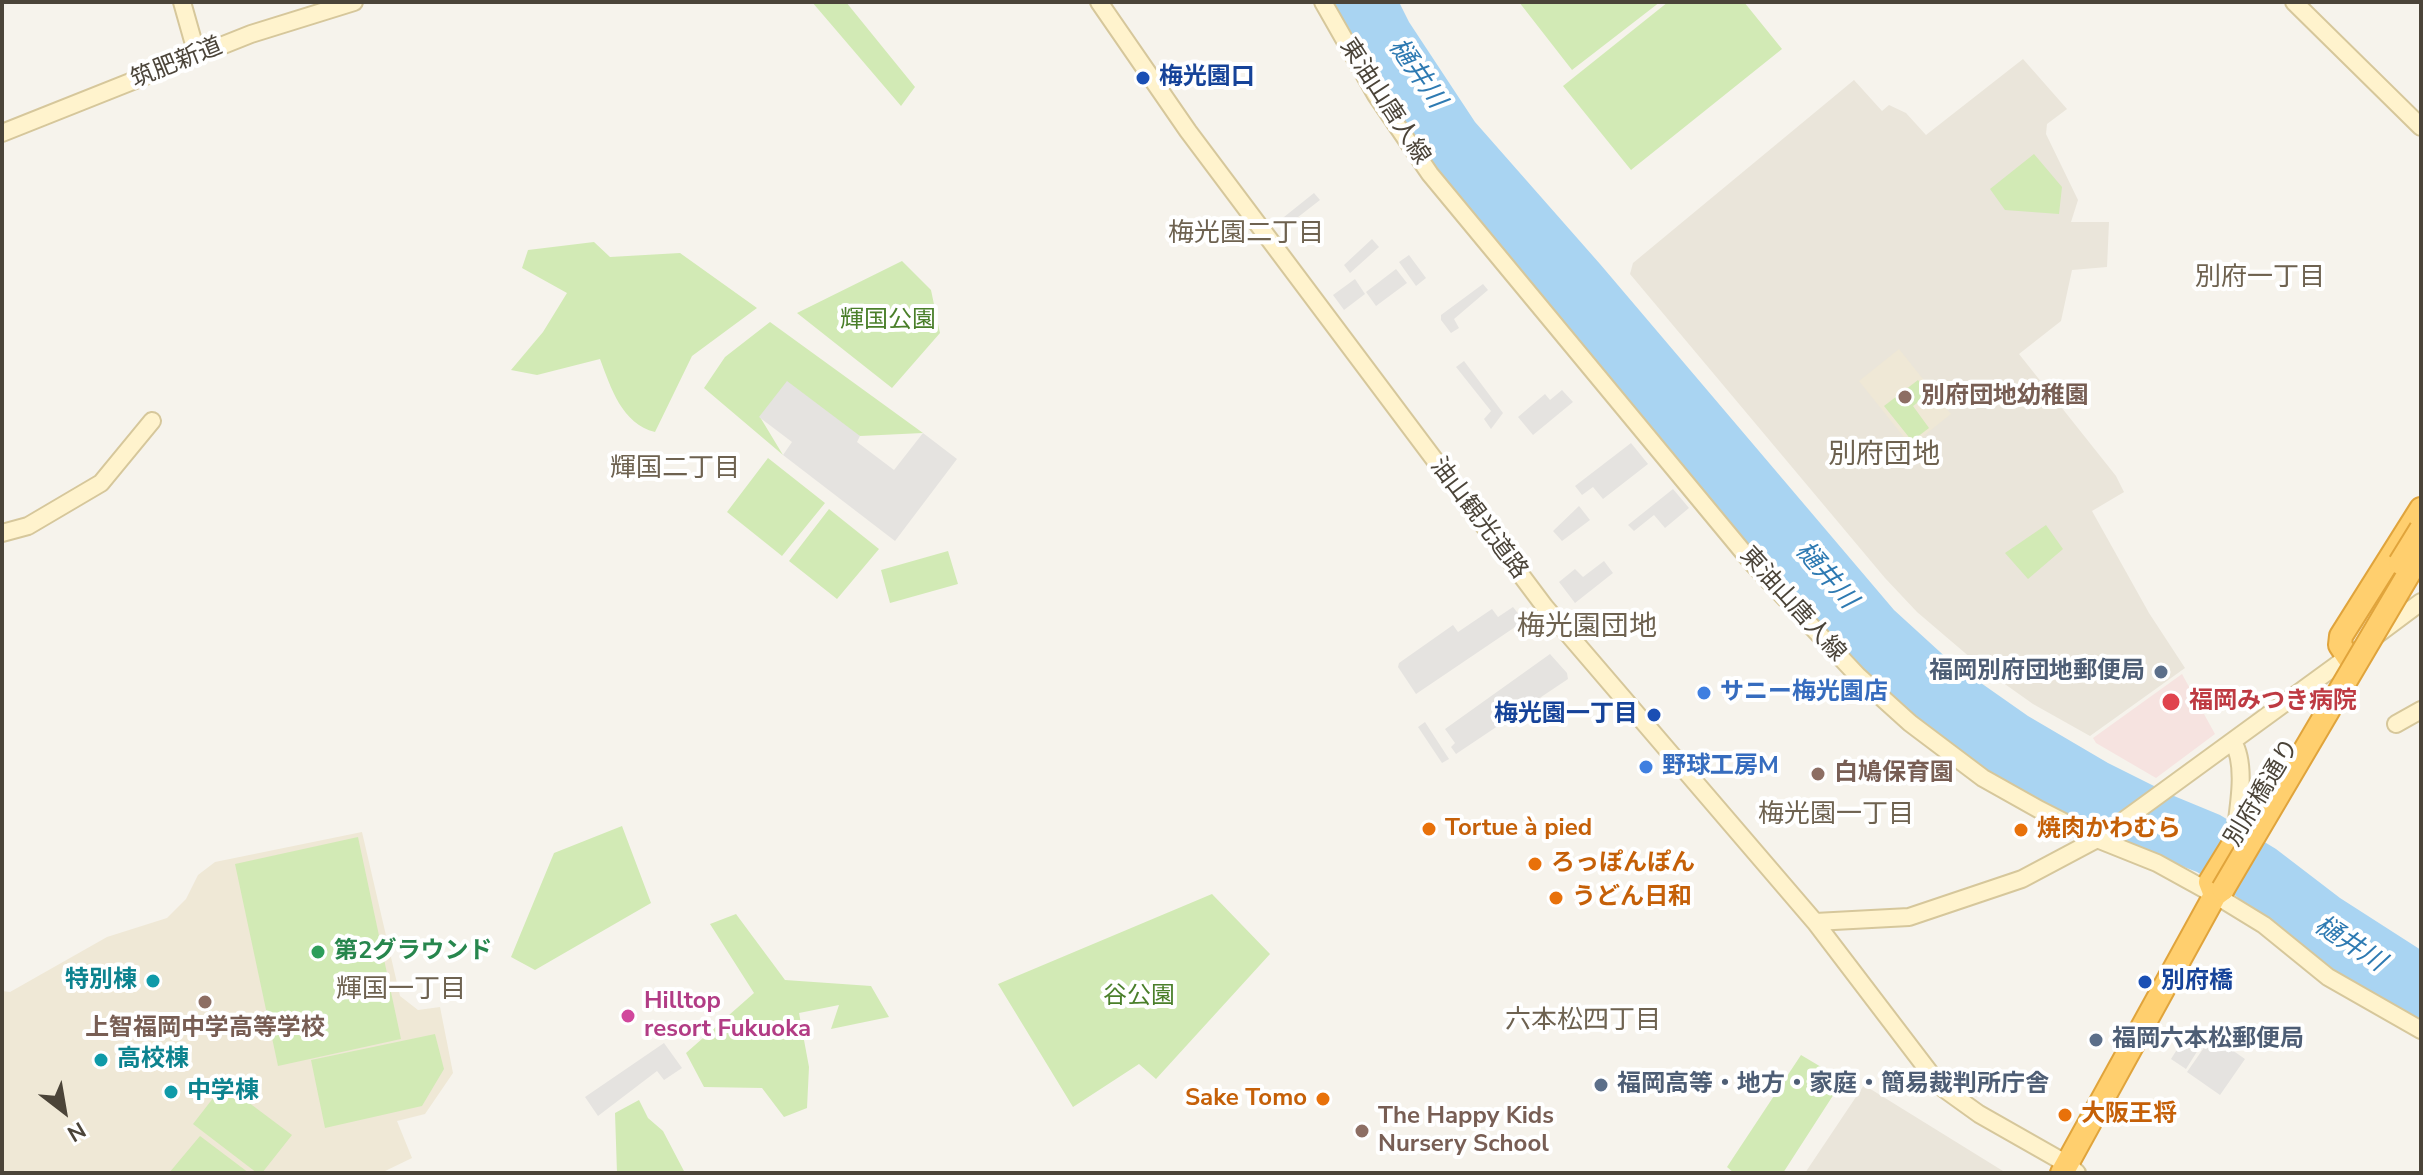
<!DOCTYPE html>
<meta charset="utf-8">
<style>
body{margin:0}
#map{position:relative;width:2423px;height:1175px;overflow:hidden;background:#f6f3ec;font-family:"Nunito Sans",sans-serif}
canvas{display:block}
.frame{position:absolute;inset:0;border:4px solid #4b4439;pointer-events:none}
.north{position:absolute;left:24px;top:1071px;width:80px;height:80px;-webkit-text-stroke:6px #fff;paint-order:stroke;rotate:149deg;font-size:22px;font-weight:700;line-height:32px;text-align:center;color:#4b4439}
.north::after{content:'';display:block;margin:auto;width:28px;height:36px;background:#4b4439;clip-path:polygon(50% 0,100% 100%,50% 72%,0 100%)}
</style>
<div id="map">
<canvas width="2423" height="1175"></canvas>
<div class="frame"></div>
<div class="north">N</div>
</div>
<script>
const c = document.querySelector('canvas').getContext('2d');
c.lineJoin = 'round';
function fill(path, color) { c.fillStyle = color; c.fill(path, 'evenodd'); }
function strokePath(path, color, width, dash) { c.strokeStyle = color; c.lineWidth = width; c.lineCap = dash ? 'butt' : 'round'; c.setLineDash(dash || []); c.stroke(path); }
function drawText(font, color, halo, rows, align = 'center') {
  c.font = font + ' "Nunito Sans","Noto Sans JP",sans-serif'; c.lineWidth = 8; c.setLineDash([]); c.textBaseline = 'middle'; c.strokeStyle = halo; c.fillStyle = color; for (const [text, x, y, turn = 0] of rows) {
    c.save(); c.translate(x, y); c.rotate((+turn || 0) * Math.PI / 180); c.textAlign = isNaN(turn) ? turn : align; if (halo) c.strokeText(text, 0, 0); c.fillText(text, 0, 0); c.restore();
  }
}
const residential = new Path2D(`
 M2023,59L2067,109L2047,124L2046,134L2078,200L2071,222H2109L2107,267L2072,270L2061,321L2019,354L2116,476L2124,492L2092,511L2149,613L2185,668L2090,736L2033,704L1985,670L1917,612L1885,578L1630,274L1633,263L1854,80L1882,111L1889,105L1906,113L1926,135Z
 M1864,1085L2003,1171L1805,1173Z`);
const education = new Path2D(`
 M1899,349L1951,414L1911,446L1859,381Z
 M362,832L400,996L418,1010L440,1007L453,1073L425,1114L397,1121L412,1158L381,1173H2V991L10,992L107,937L167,918L186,899L198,875L215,862Z`);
const medical = new Path2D(`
 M2182,674L2215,734L2156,778L2096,743L2093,738Z`);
const green = new Path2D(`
 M812,2H846L915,87L901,106Z
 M1519,2H1660L1572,70Z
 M1668,2H1744L1782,49L1631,170L1563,86Z
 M2034,154L2062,187L2059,214L2005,210L1990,189Z
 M594,242L610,257L680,253L757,308L692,356L655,432C622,424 611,388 600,359L537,375L511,370L543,332L567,293L522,268L528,250Z
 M902,261L931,290L940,333L892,388L797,313Z
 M770,322L923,433L860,436L760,417L783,455L704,388L725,357Z
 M1918,380L1929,394L1913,406L1929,428L1912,441L1884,406Z
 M768,458L825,503L782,556L727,512Z
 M829,509L879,549L837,599L789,561Z
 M2046,525L2063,549L2028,579L2005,553Z
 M948,551L958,584L890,603L881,570Z
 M622,826L651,903L535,970L511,957L554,853Z
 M358,837L401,1039L278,1066L235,864Z
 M1212,894L1270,954L1156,1079L1139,1064L1073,1107L998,984Z
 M736,914L785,980L871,986L889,1017L831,1029L839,1005L799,1013L809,1067L807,1108L784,1117L762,1088L704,1087L686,1053L754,993L710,924Z
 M435,1034L444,1069L422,1106L325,1128L311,1060Z
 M1801,1055L1843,1080L1783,1173H1734L1727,1167Z
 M224,1084L292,1135L262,1173H257L193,1124Z
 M639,1100L648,1118L663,1131L685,1173H617L615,1113Z
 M200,1136L249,1173H169Z`);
const parking = new Path2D(`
 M1314,193L1320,200L1284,228L1279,221Z
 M1372,239L1379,247L1350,273L1344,265Z
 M1409,255L1426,278L1416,286L1399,262Z
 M1396,269L1407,283L1376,306L1366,292Z
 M1355,279L1365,294L1344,310L1333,295Z
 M1483,284L1488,290L1454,319L1459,328L1451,333L1441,320V315Z
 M1464,361L1503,413L1491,429L1484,419L1491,411L1456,367Z
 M787,381L860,436L857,442L894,470L923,433L957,459L895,541L783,455L792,442L759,417Z
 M1562,390L1573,402L1533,435L1518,417L1545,394L1550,400Z
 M1631,443L1648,464L1603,499L1593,487L1582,495L1575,486Z
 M1673,489L1689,508L1665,528L1654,515L1634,531L1628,525Z
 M1579,506L1590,520L1562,541L1553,531Z
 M1604,561L1613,573L1575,603L1559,582L1575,569L1583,577Z
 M1513,607L1524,621L1416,694L1398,667L1399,663L1453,625L1458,632L1492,609L1498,617Z
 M1550,654L1567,673L1568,679L1456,754L1451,747L1455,743L1445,729Z
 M1425,722L1449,759L1442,763L1418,727Z
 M2212,1036L2245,1059L2220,1095L2187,1072Z
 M2183,1040L2198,1050L2186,1069L2171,1059Z
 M664,1043L682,1068L664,1080L657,1071L598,1116L585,1097Z`);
const water = new Path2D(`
 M1330,2H1399L1409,22L1475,122L1600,264L1894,610L1951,662L2028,716L2108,763L2174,796L2220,815L2276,849L2340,898L2421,950V1025L2315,961L2236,896L2197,872L2086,829L1983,771L1906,712L1828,636L1774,579L1694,479L1480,224L1410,136Z`);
const secondary = new Path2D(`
 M182,2L197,55
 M1099,2L1188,131L1545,607L1815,922L1940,1086L1979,1114L2067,1164L2077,1173
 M1323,2L1376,95L1430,174L1754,565L1858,676L1910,723L1983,778L2040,810L2097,839L2157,863L2215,895L2264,925L2328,977L2421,1030
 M2294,2L2421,127
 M2,133L251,34L354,2
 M2,533L28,526L101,483L152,421
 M2374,637L2421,602
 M2396,724L2421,710
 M2233,742C2248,766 2237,815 2234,843
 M1815,922L1909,917L2022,879L2101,837L2356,651`);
const highway = new Path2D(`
 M2348,657L2340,645L2341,636L2421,509
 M2215,895L2210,882L2234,843
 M2062,1173L2215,895L2223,889`);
const highwayBridge = new Path2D(`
 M2400,563L2421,529
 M2223,889L2421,553`);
const markers = [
 [1143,78,8,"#1a4fb4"],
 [1905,397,8,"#8d6e63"],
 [2161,672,8,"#5c6f8a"],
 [1704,693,8,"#3f7fe0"],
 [2171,702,10,"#e0444e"],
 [1654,715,8,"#1a4fb4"],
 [1646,767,8,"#3f7fe0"],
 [1818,774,8,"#8d6e63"],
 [1429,829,8,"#e8710a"],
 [2021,830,8,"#e8710a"],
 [1535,864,8,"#e8710a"],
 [1556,898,8,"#e8710a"],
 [318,952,8,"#2e9e5b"],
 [153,981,8,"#0f9aa8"],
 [2145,982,8,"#1a4fb4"],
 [205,1002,8,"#8d6e63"],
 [628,1016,8,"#d1479c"],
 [2096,1040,8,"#5c6f8a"],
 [101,1060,8,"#0f9aa8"],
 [1601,1085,8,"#5c6f8a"],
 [171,1092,8,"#0f9aa8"],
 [1323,1099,8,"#e8710a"],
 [2065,1115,8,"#e8710a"],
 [1362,1131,8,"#8d6e63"]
];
const streetNames = [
 ["筑肥新道",177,64,-22],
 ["東油山唐人線",1384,102,57],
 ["油山観光道路",1478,519,53],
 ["東油山唐人線",1792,605,48],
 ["別府橋通り",2263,793,-59]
];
const transitNames = [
 ["梅光園口",1159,78],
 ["梅光園一丁目",1638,715,"right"],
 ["別府橋",2161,982]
];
const parkNames = [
 ["輝国公園",888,321],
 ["谷公園",1139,997]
];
const educationNames = [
 ["別府団地幼稚園",1921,397],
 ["白鳩保育園",1834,774],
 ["上智福岡中学高等学校",205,1029,"center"],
 ["The Happy Kids",1378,1117],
 ["Nursery School",1378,1145]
];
const serviceNames = [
 ["福岡別府団地郵便局",2145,672,"right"],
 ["福岡六本松郵便局",2112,1040],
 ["福岡高等・地方・家庭・簡易裁判所庁舎",1617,1085]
];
const shopNames = [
 ["サニー梅光園店",1720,693],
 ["野球工房M",1662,767]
];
const healthNames = [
 ["福岡みつき病院",2189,702]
];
const foodNames = [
 ["Tortue à pied",1445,829],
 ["焼肉かわむら",2037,830],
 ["ろっぽんぽん",1551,864],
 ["うどん日和",1572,898],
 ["Sake Tomo",1307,1099,"right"],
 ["大阪王将",2081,1115]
];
const leisureNames = [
 ["第2グラウンド",334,952]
];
const cultureNames = [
 ["特別棟",137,981,"right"],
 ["高校棟",117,1060],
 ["中学棟",187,1092]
];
const hotelNames = [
 ["Hilltop",644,1002],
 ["resort Fukuoka",644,1030]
];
const waterNames = [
 ["樋井川",1416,74,55],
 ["樋井川",1825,576,49],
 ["樋井川",2349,945,33]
];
const neighbourhoodNames = [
 ["梅光園二丁目",1246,235],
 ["別府一丁目",2260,279],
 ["輝国二丁目",675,470],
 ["梅光園一丁目",1836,816],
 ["輝国一丁目",401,991],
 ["六本松四丁目",1583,1022]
];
const quarterNames = [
 ["別府団地",1884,456],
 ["梅光園団地",1587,628]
];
fill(residential, '#eae5da');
fill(education, '#efe8d6');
fill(medical, '#f6e3e0');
fill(green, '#d2eab5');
fill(parking, '#e5e3e0');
fill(water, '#a9d4f2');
strokePath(secondary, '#d6c79b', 20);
strokePath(highway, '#e0a43c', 26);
strokePath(secondary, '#fff3cd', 16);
strokePath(highway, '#ffcf6e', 22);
strokePath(highwayBridge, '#e0a43c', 26, []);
strokePath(highwayBridge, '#ffcf6e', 22);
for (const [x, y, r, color] of markers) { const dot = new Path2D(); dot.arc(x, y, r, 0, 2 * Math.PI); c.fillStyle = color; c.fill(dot); strokePath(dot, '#fff', 3); }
drawText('24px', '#4b4439', '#fff', streetNames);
drawText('bold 24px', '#164399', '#fff', transitNames, 'left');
drawText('24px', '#4a7f2a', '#fff', parkNames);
drawText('bold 24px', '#785e54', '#fff', educationNames, 'left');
drawText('bold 24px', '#4e5e75', '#fff', serviceNames, 'left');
drawText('bold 24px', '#366cbe', '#fff', shopNames, 'left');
drawText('bold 24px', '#be3a42', '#fff', healthNames, 'left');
drawText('bold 24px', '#c56008', '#fff', foodNames, 'left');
drawText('bold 24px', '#27864d', '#fff', leisureNames, 'left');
drawText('bold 24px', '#0d838f', '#fff', cultureNames, 'left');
drawText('bold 24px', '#b23c85', '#fff', hotelNames, 'left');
drawText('italic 26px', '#2e7ab2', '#fff', waterNames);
drawText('26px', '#6e6250', '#fff', neighbourhoodNames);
drawText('28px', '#6e6250', '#fff', quarterNames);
</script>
